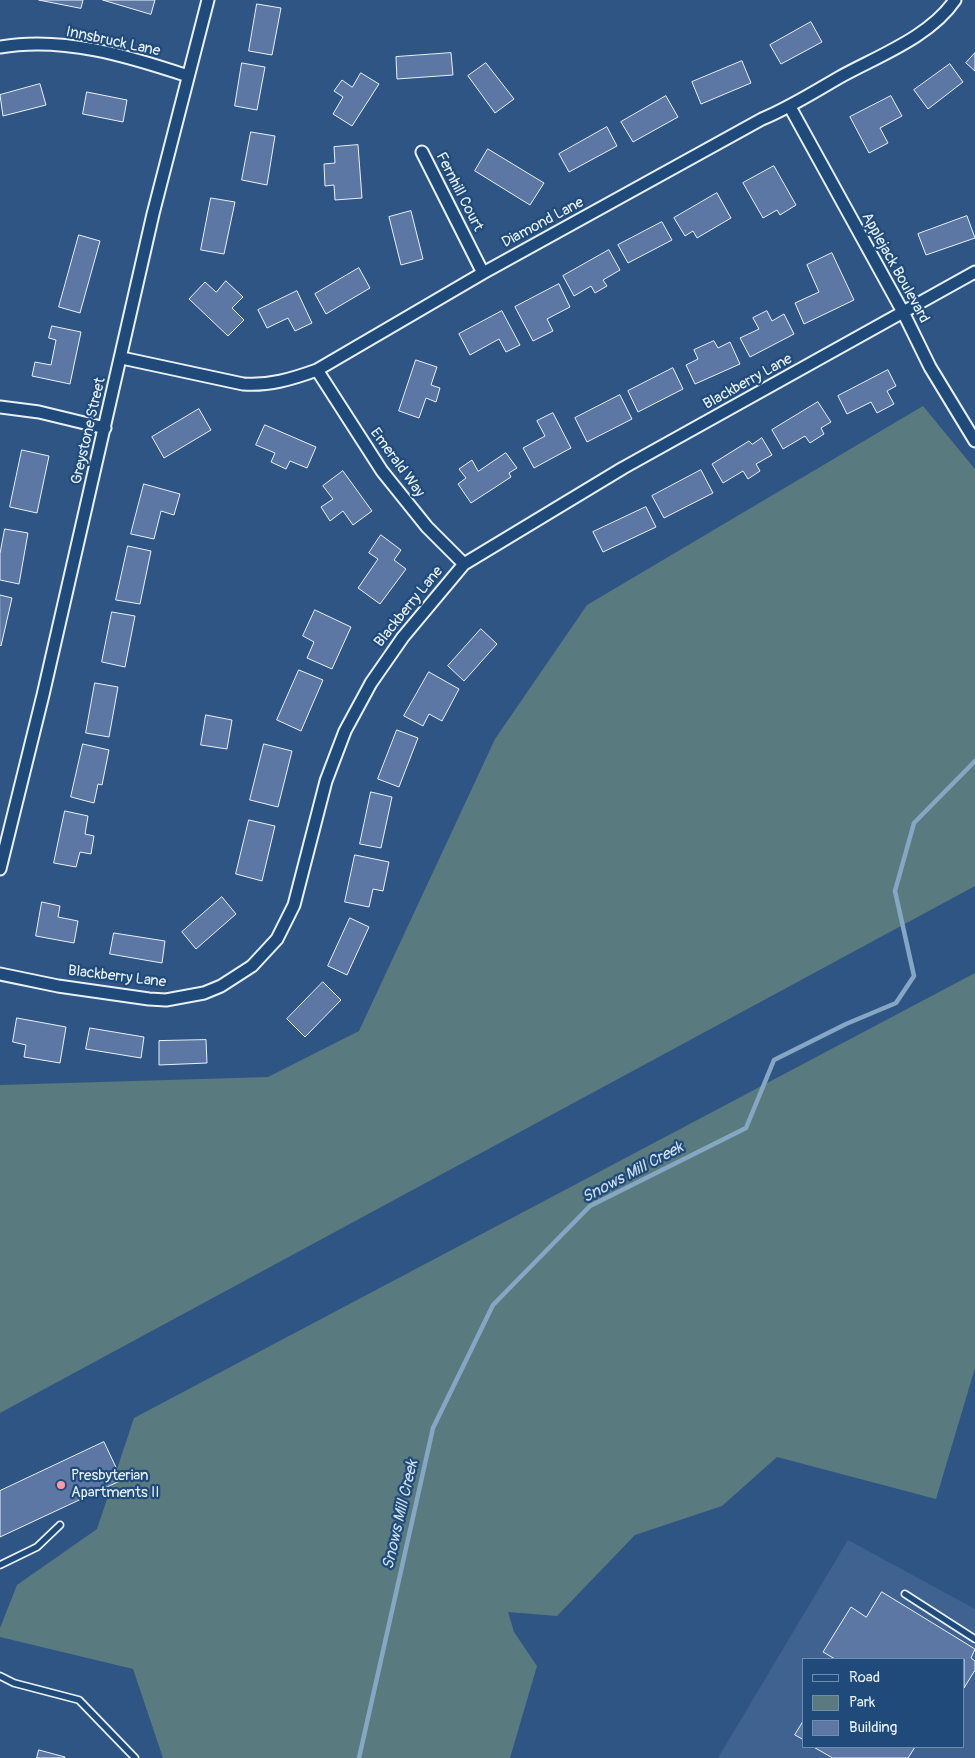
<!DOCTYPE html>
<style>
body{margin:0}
#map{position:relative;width:975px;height:1758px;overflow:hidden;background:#2f5585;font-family:Pangolin,sans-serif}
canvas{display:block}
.legend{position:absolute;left:802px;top:1658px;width:162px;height:90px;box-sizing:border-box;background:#1f4a7a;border:1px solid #6f8dac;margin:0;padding:6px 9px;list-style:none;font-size:15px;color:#e8f1f8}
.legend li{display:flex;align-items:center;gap:10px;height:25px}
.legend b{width:25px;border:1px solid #6f8dac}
</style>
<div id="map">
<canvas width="975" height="1758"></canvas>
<ul class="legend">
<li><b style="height:6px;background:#1f4a7a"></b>Road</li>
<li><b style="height:14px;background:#597a7f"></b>Park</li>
<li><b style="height:14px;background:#5d77a5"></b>Building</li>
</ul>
</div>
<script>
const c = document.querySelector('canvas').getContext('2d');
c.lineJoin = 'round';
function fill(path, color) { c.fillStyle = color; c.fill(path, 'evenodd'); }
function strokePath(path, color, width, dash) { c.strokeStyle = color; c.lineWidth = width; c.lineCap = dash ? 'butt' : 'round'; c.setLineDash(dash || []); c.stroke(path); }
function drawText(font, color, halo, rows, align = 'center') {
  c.font = font + ' Pangolin,sans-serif'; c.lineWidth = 4.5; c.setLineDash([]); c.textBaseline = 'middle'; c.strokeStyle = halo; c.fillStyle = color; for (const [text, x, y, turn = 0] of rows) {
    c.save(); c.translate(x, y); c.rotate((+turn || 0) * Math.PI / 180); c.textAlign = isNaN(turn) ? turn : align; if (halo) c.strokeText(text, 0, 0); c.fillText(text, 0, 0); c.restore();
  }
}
const built = new Path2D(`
 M848,1540L975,1609V1758H718ZM804,1659H964V1747H804Z`);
const green = new Path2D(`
 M923,406L975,469V886L0,1413V1085L268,1077L359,1031L495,739L587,605Z
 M975,973V1368L936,1499L777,1457L722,1506L635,1535L557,1616L508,1612L514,1632L537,1666L510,1758H163L133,1669L0,1637V1628L17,1585L97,1529L134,1418Z`);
const stream = new Path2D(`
 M359,1758L433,1428L493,1305L590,1206L746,1128L774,1060L846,1024L896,1003L914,976L895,891L914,823L975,761`);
const building = new Path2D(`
 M39,0H83L81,8Z
 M103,0H155L151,14Z
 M257,4L281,8L272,55L249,51Z
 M811,22L822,42L781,64L770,45Z
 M451,53L453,75L397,79L396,57Z
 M975,53V71L966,63Z
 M742,61L751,83L701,104L692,82Z
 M242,63L265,67L257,110L235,106Z
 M486,63L514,99L495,113L468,76Z
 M950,64L963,82L928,109L914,90Z
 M361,73L379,84L352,126L333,114L343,97L334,91L342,80L352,87Z
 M40,84L46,105L3,116L0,95Z
 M87,92L127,100L123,122L83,114Z
 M666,96L678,117L633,142L621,122Z
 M891,96L902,116L880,128L888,143L869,153L850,117Z
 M607,127L617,146L569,172L559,154Z
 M251,132L275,136L267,185L242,180Z
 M358,145L362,198L335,200L334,185L325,186L324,164L335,163L334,147Z
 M488,149L544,183L530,205L475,171Z
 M774,166L796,205L780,215L777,210L763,218L743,183Z
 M717,193L731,218L697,238L693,231L685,236L674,218Z
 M211,198L235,202L224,254L201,250Z
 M411,211L423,259L401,265L389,217Z
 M967,216L975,238L926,255L918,234Z
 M662,222L672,240L628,263L618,245Z
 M79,235L100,241L80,313L59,307Z
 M609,250L620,270L603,280L607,286L595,293L591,286L574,296L563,276Z
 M832,253L854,300L804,324L795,303L819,292L807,265Z
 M359,268L370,288L326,314L315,294Z
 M226,281L243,297L232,308L244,320L228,336L189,299L205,282L216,292Z
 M559,284L570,307L547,319L553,331L533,341L515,307Z
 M297,291L312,323L295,331L288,318L267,328L258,310Z
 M502,311L520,345L506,352L499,339L470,355L459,334Z
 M767,311L772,321L784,314L794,334L750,357L740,338L759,329L753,318Z
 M52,326L81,332L70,384L32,376L35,362L51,365L56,340L49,338Z
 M714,341L718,348L730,342L740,364L695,384L686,365L698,359L694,350Z
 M416,360L437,367L431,385L440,388L436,402L426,398L419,418L399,411Z
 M673,368L683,389L638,412L628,391Z
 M888,370L896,386L887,391L894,404L877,413L871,402L847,414L838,396Z
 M620,395L632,419L587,442L575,418Z
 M818,402L831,422L821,428L824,434L810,443L805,436L783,449L772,430Z
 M199,409L211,430L164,458L152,437Z
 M553,413L571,448L534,468L523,448L545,436L537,421Z
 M265,425L316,447L307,468L290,461L286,469L271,462L275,453L256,445Z
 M762,438L772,455L756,464L760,471L748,479L743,471L723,483L712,464L749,441L752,444Z
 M22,450L49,456L37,513L10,507Z
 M506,453L517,468L509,473L511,477L471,503L458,484L466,478L459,469L472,460L478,471Z
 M701,470L713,493L664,518L652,496Z
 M343,471L372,511L353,525L343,511L330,521L321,507L333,499L323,486Z
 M144,484L180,494L174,515L161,511L154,539L131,534Z
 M646,507L656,527L603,552L593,532Z
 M5,529L28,533L19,584L0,580V554Z
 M381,535L401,550L394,560L406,569L380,604L358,588L378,559L369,553Z
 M128,546L151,551L140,604L116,600Z
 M0,595L12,598L1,646L0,645Z
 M315,610L351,627L332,669L307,658L314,642L303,636Z
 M112,612L135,616L125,667L102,662Z
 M481,629L497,644L464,681L448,666Z
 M299,670L323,680L301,731L277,720Z
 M429,672L459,689L442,721L429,714L423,726L404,716Z
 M95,683L118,687L109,737L86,733Z
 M206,715L232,720L227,749L201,745Z
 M397,730L418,738L399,787L378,779Z
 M83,744L109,750L102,785L98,784L94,803L71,797Z
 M264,744L292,751L278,807L250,800Z
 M371,792L392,797L381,848L360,844Z
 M65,811L88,816L85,834L94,836L91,854L80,852L76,867L54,863Z
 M249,820L275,826L262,881L236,874Z
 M355,855L389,862L383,891L373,889L369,907L345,902Z
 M222,897L236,914L196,949L182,932Z
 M42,902L60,906L58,917L78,921L74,943L36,936Z
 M350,918L369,927L347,975L328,966Z
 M114,933L165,941L162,963L110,954Z
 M323,982L341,1000L305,1037L287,1019Z
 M17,1018L66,1027L60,1063L24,1057L26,1045L13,1042Z
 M90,1028L144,1037L141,1058L86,1049Z
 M206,1040L207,1063L159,1065V1041Z
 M104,1442L122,1480L0,1537V1491Z
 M882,1592L975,1649L971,1658L975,1661V1670L964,1688V1659H835L823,1652L851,1607L866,1617Z
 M804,1720V1740L795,1735Z
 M814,1747H915L908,1758H833Z
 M39,1750L65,1757V1758H37Z`);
const lane = new Path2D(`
 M0,1565L37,1547L60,1525
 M905,1594L975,1639
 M0,1676L14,1683L79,1700L135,1758`);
const street = new Path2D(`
 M0,47C63,36 128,56 188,76
 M790,107L903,312L930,367L975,441
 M422,152L483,273
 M122,358L243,384C269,386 292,379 317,370L483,273L762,119C789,108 814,92 840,77C878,56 930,37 955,0
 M317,370L382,471L427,527L464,564
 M0,407L39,412L105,428
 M0,869L43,695L153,214L208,0
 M0,974L58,986L149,999L166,1000L204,993L221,986L252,966L277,939L294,905L326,781L345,731L371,683L403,637L464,564L623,468L975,272`);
const markers = [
 [61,1485,5,"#ff9aa2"]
];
const streetNames = [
 ["Innsbruck Lane",113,42,12],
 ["Fernhill Court",459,192,63],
 ["Diamond Lane",543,223,-28],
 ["Applejack Boulevard",895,268,61],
 ["Blackberry Lane",748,382,-29],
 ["Greystone Street",89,431,-77],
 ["Emerald Way",397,463,54],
 ["Blackberry Lane",409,607,-51],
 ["Blackberry Lane",117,977,7]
];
const poiNames = [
 ["Presbyterian",71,1476],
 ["Apartments II",71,1493]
];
const waterNames = [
 ["Snows Mill Creek",633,1173,-28],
 ["Snows Mill Creek",401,1515,-77]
];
fill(built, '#406291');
fill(green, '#597a7f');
strokePath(stream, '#85a7c3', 4.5);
fill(building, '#5d77a5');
strokePath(building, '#e8f1f8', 1);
strokePath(lane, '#e8f1f8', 9);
strokePath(street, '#e8f1f8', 15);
strokePath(lane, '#1f4a7a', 5.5);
strokePath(street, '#1f4a7a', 11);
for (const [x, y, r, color] of markers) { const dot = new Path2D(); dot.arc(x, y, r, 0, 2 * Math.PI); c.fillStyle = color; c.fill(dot); strokePath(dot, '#1f4a7a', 2); }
drawText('15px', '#e8f1f8', '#1f4a7a', streetNames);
drawText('15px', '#e8f1f8', '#1f4a7a', poiNames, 'left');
drawText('italic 16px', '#cfdfeb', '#1f4a7a', waterNames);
</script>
